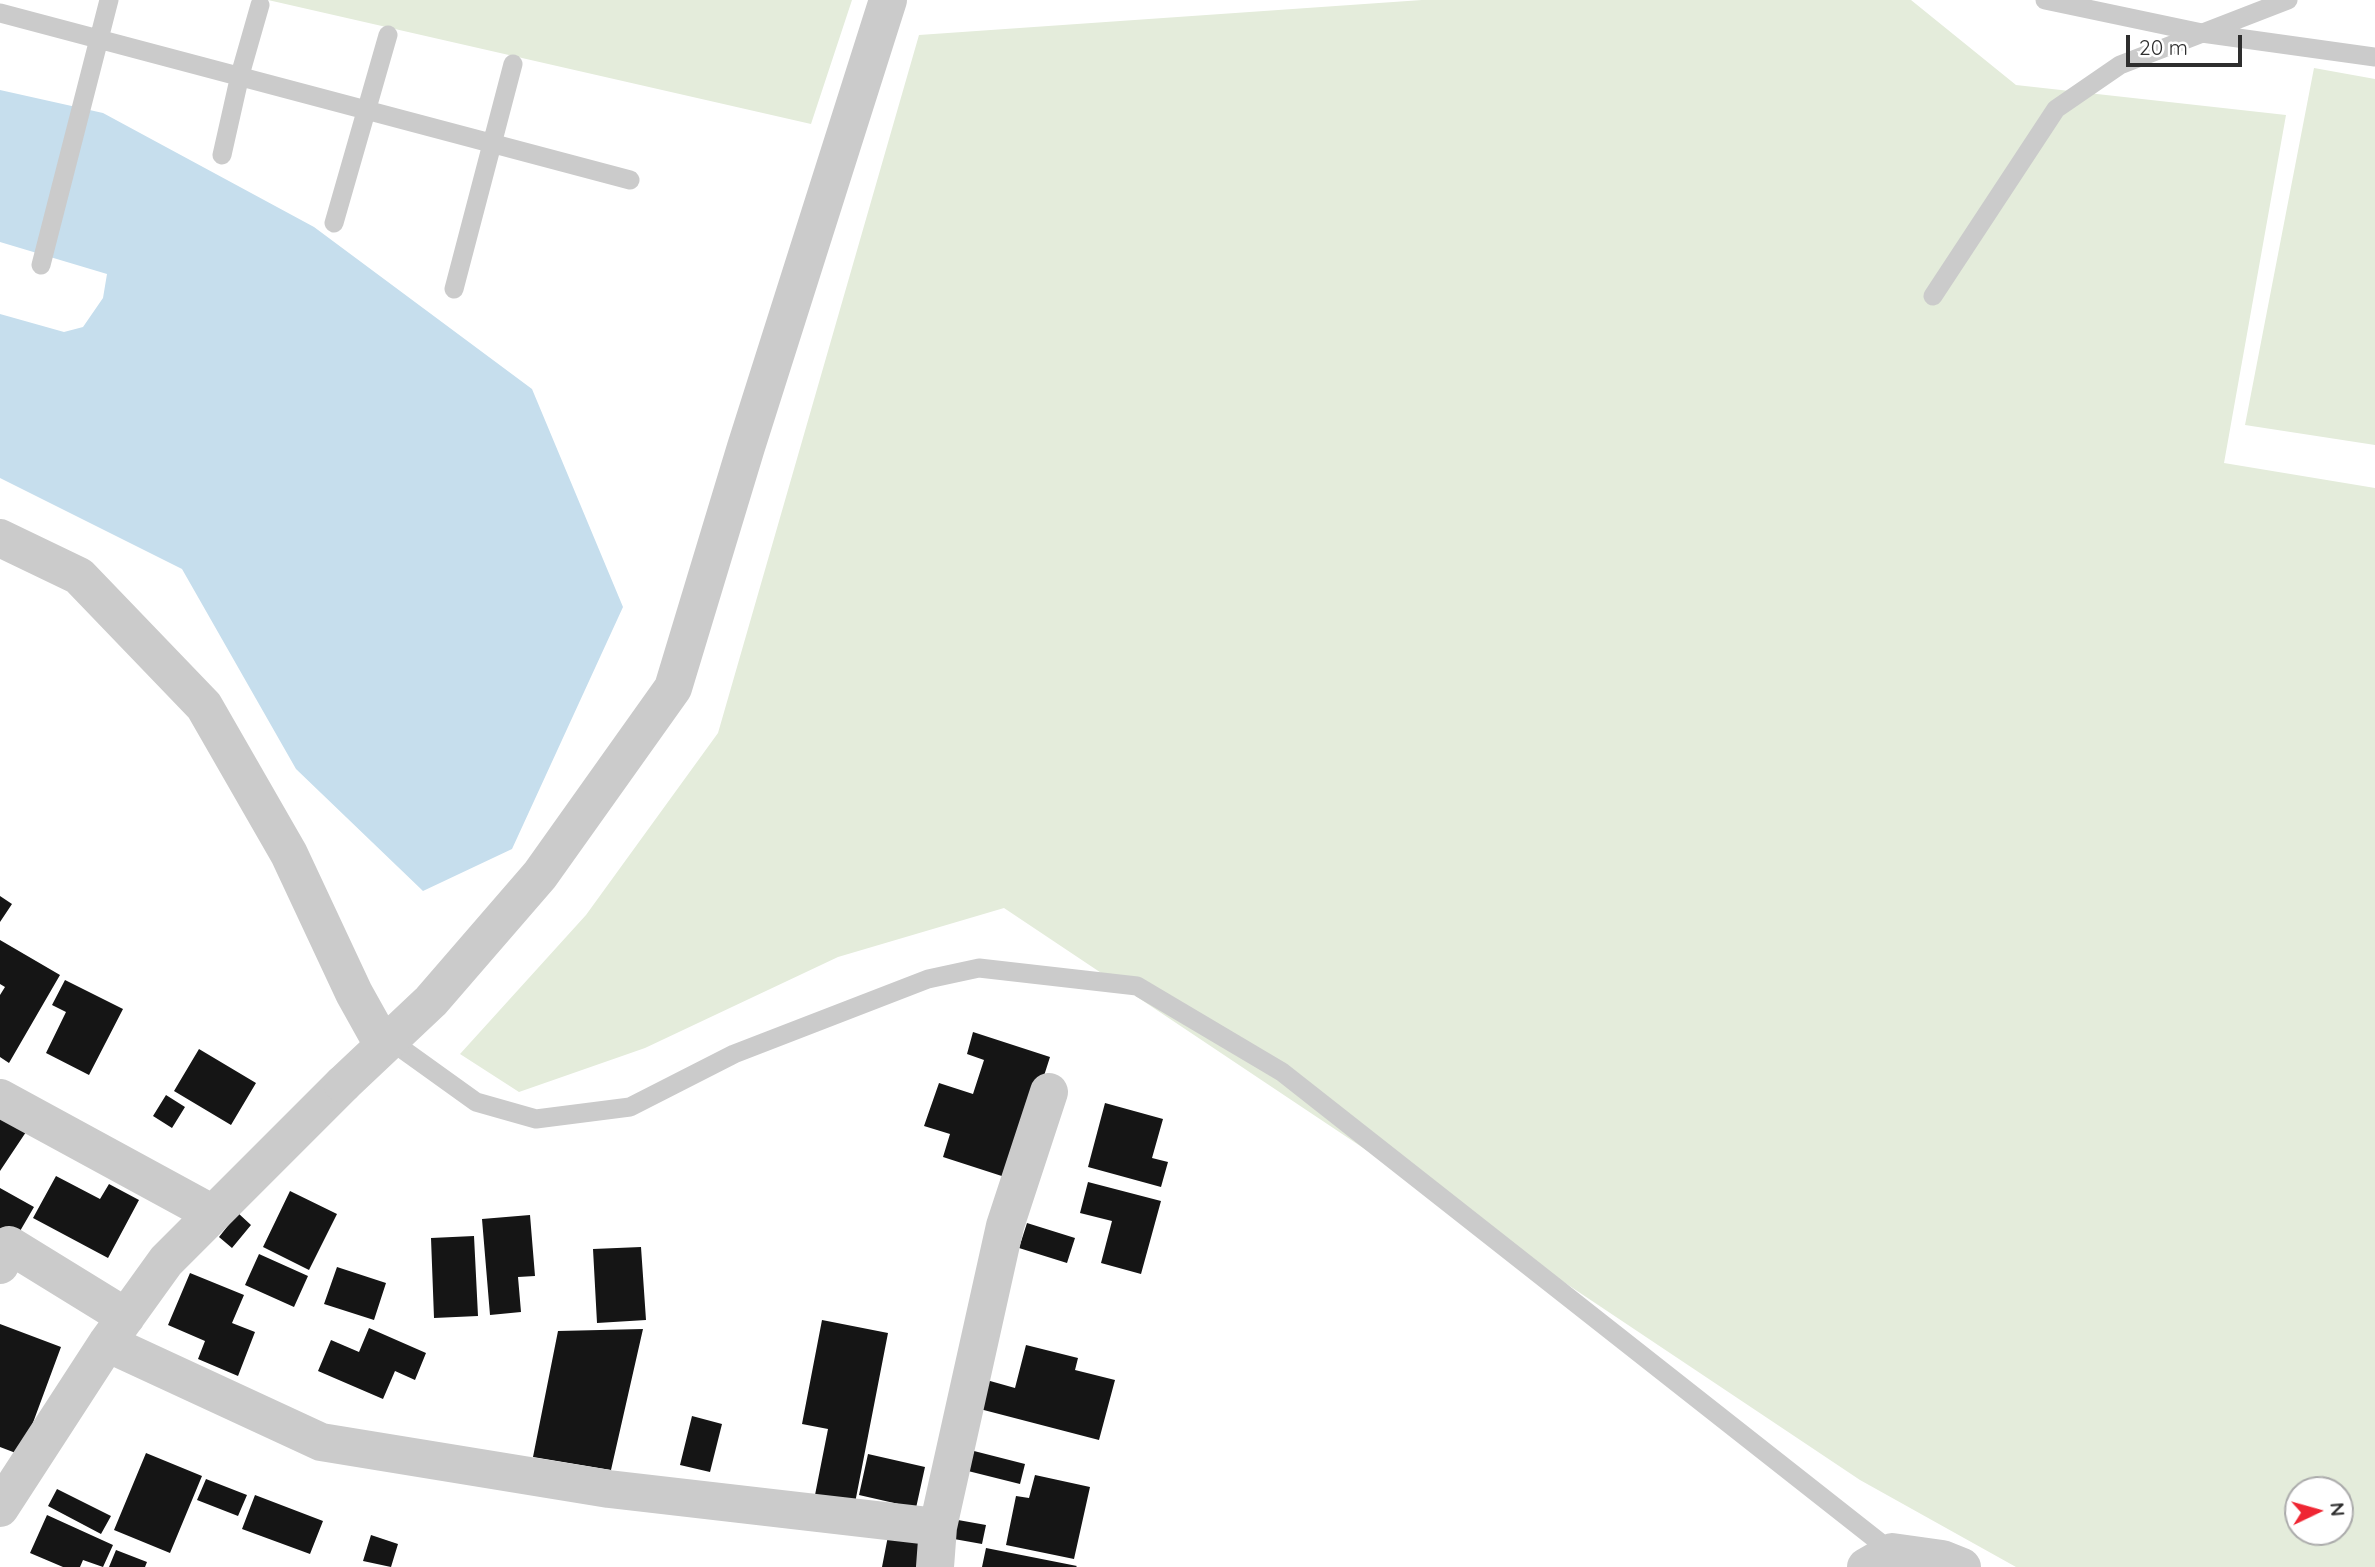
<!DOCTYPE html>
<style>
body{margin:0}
#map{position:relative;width:2375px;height:1567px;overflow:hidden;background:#fff;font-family:Quicksand,sans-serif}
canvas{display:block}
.north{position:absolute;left:2284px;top:1476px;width:70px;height:70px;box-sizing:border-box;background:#fff;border:2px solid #ababab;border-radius:50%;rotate:85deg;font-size:19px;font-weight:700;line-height:28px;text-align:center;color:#2e2e2e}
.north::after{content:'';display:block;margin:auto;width:24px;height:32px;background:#ef2633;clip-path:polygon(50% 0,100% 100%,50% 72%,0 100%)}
.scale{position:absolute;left:2126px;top:35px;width:116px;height:32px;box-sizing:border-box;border:4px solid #2e2e2e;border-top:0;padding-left:9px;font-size:21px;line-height:24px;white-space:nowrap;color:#2e2e2e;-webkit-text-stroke:5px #fff;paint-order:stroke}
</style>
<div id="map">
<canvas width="2375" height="1567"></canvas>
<div class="north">N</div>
<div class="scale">20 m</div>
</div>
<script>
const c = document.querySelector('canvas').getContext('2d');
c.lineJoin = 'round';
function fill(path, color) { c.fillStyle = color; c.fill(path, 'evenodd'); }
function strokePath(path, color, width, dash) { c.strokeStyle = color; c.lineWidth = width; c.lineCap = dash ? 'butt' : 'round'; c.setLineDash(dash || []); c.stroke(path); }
const green = new Path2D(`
 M268,0H852L811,124Z
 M1422,0H1911L2016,85L2286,115L2224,463L2375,488V1567H2016L1860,1480L1004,908L838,957L645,1048L519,1092L460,1054L586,915L718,733L919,35ZM2298,1490H2340V1532H2298Z
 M2314,68L2375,79V445L2245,425Z`);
const water = new Path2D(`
 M0,90L103,113L314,227L532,389L623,607L512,849L423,891L296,769L182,569L0,478V314L64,332L83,327L103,298L107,274L0,242Z`);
const building = new Path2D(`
 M0,896L12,904L0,922Z
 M0,940L60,975L9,1063L0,1057V995L5,987L0,984Z
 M65,980L123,1009L89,1075L46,1053L66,1012L52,1005Z
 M973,1032L1050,1057L1011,1179L943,1157L950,1134L924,1126L939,1083L973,1094L984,1060L967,1054Z
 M199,1049L256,1083L231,1125L174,1091Z
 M166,1095L185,1107L172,1128L153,1116Z
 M1105,1103L1163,1119L1152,1158L1168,1162L1161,1187L1088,1167Z
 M0,1110L28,1129L0,1171Z
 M56,1176L100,1199L109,1184L139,1200L108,1258L33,1218Z
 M1088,1182L1161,1201L1141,1274L1101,1263L1112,1221L1080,1213Z
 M0,1188L34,1207L16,1238L0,1229Z
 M290,1191L337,1214L309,1270L263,1247Z
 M238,1213L251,1225L232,1248L219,1237Z
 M530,1215L535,1276L518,1277L521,1312L490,1315L482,1219Z
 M1027,1223L1075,1238L1067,1263L1019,1248Z
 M474,1236L478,1316L434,1318L431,1238Z
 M641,1247L646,1320L597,1323L593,1249Z
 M259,1254L308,1276L294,1307L245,1285Z
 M337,1267L386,1283L374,1320L324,1304Z
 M190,1273L244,1295L232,1323L255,1332L238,1376L198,1359L205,1341L168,1325Z
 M822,1320L888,1333L855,1503L815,1495L828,1429L802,1424Z
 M0,1324L61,1347L21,1455L0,1447Z
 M369,1328L426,1353L415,1380L395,1371L383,1399L318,1371L331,1340L359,1352Z
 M643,1329L611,1470L533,1457L558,1331Z
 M1026,1345L1078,1358L1075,1370L1115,1380L1099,1440L976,1408L983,1379L1015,1388Z
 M692,1416L722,1424L710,1472L680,1465Z
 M974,1451L1025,1464L1020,1484L968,1471Z
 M146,1453L202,1476L170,1553L114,1530Z
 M868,1454L925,1467L916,1508L859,1495Z
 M1035,1475L1090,1487L1074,1559L1006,1545L1016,1496L1029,1498Z
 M206,1479L247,1495L238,1516L197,1500Z
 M57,1489L111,1516L101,1534L48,1506Z
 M255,1495L323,1521L310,1554L242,1529Z
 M47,1515L113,1545L103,1567L83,1560L80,1567H63L30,1553Z
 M958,1520L986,1525L982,1544L954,1539Z
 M371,1535L398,1544L391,1567L363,1561Z
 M888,1536L928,1543L923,1567H882Z
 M986,1548L1077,1566L1076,1567H982Z
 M116,1550L147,1562L145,1567H109Z`);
const service = new Path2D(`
 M2045,0L2202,33L2375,57
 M0,13L630,180
 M222,155L240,75L260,5
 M334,223L388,35
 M41,265L109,0
 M454,289L513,64
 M1933,296L2056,109L2120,65L2288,0
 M391,1041L476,1102L536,1119L630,1107L734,1054L928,979L979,968L1137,986L1282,1072L1892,1552`);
const minor = new Path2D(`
 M0,1098L213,1214
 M0,1265L9,1245L126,1317
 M107,1343L321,1442L609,1489L938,1527L935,1567
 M0,1508L107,1343L166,1261L343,1084
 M938,1527L1005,1226L1049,1092
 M1866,1567L1892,1552L1942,1559L1962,1567`);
const tertiary = new Path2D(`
 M0,538L79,576L204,706L289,854L354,993L383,1045
 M343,1084L431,1001L540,875L673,688L746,447L888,0`);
fill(green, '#e4ecdb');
fill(water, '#c6deed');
fill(building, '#151515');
strokePath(service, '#cbcbcb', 19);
strokePath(minor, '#cbcbcb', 38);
strokePath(tertiary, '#cbcbcb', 38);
</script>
